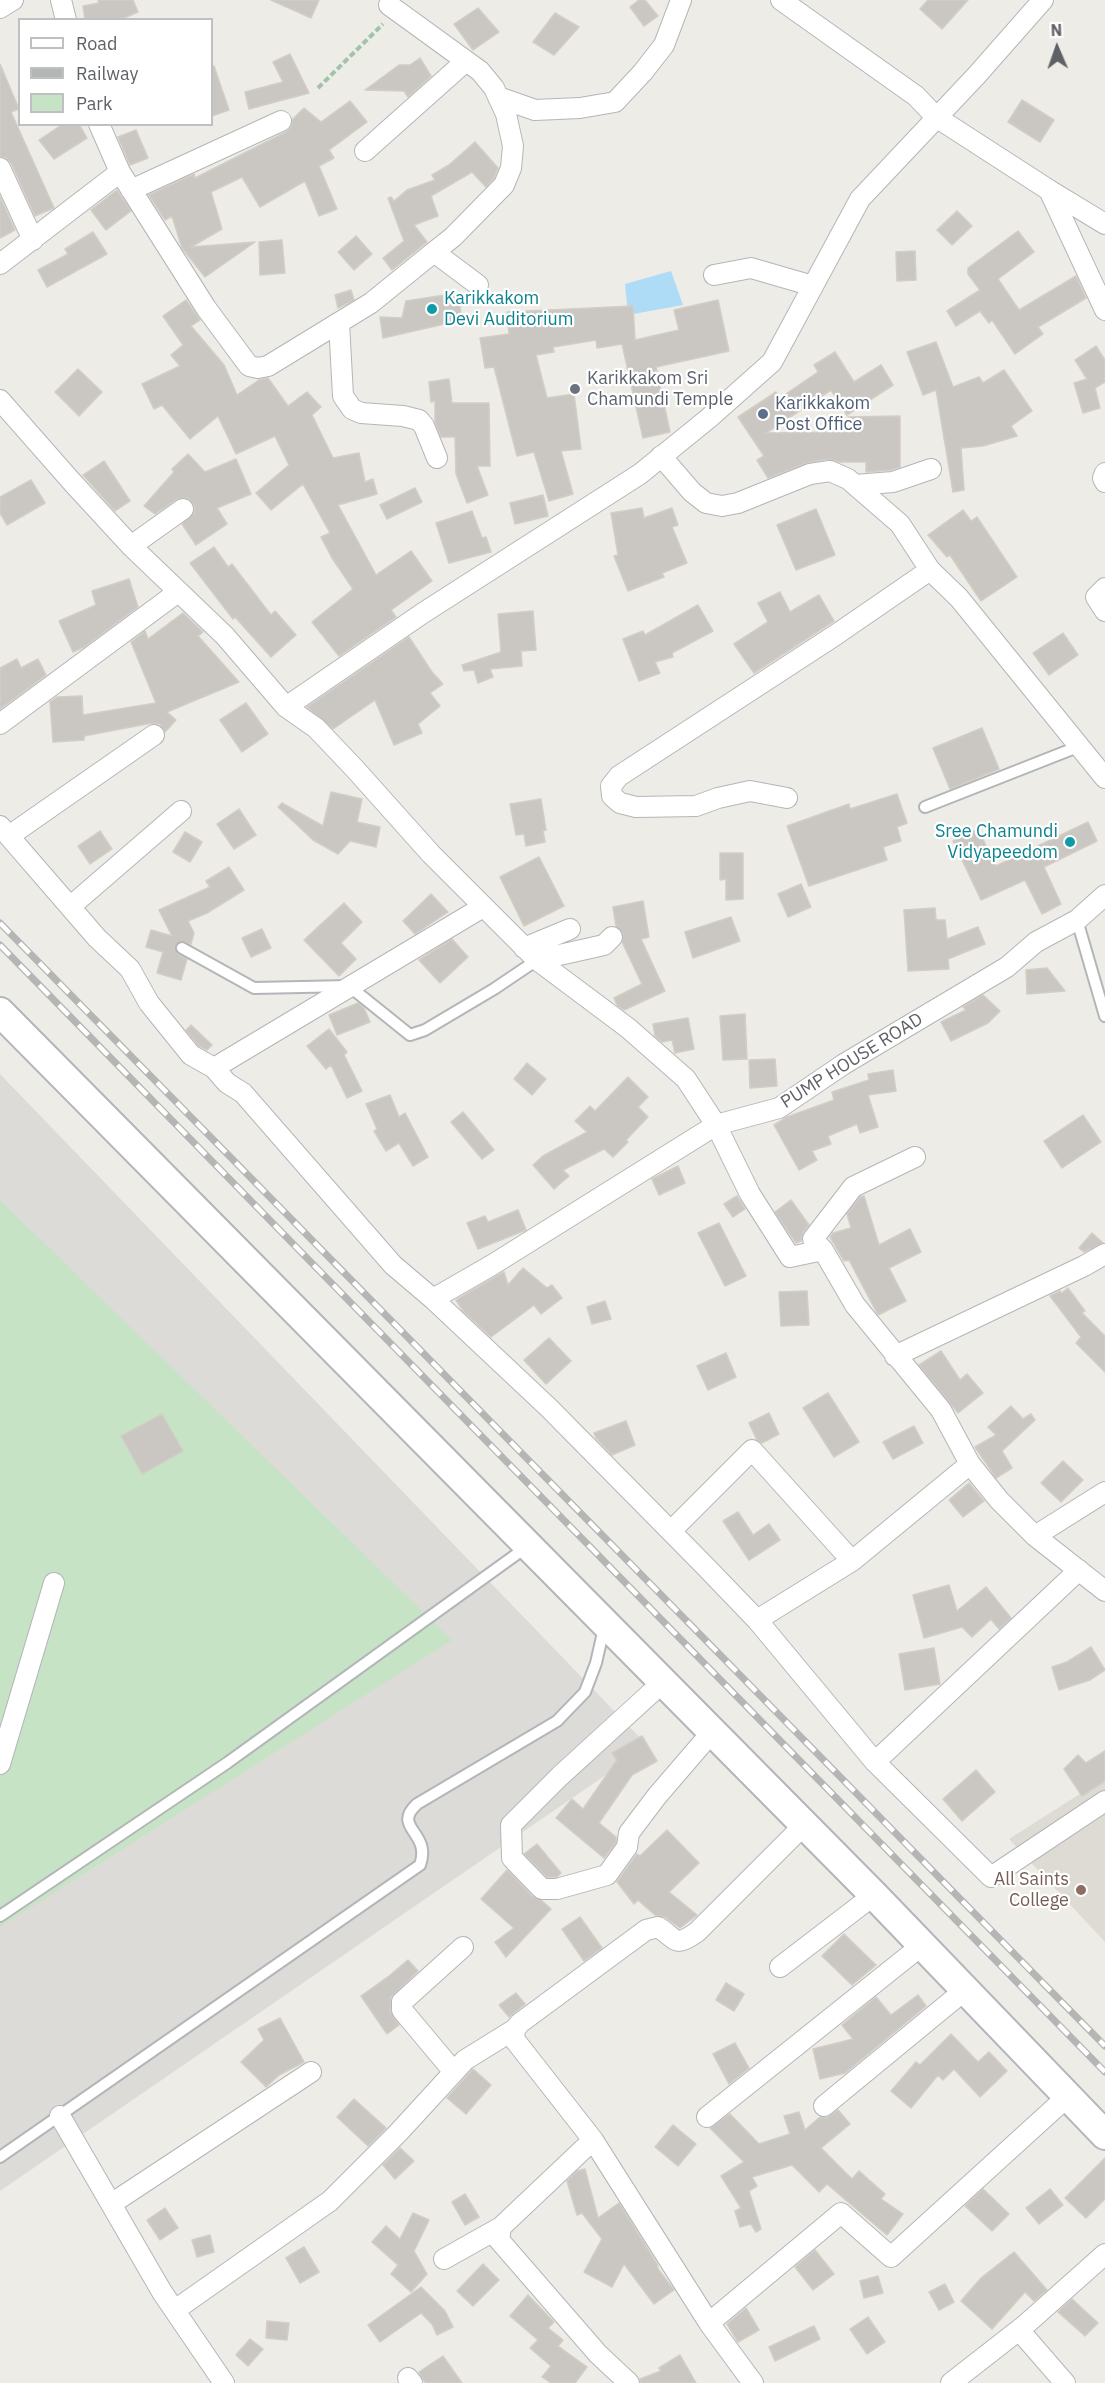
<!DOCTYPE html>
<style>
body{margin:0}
#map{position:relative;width:1105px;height:2383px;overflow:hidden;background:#eeece6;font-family:"IBM Plex Sans",sans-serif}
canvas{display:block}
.legend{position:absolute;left:18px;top:18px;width:195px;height:108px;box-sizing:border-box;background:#fff;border:2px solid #bfc0c1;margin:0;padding:8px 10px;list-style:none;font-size:18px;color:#5e6165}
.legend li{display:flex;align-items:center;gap:12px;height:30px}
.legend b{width:30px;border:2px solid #bfc0c1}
.north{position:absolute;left:1027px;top:18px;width:60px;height:60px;-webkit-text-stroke:4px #fff;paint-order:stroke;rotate:358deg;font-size:16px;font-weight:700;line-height:24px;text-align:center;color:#5e6165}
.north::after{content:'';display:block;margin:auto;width:21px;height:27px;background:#5e6165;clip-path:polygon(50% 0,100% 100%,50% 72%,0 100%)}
</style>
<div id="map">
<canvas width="1105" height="2383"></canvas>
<ul class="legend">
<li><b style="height:8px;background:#fff"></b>Road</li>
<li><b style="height:8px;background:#b4b5b5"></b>Railway</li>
<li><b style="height:16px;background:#c7e3c5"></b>Park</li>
</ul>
<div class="north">N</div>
</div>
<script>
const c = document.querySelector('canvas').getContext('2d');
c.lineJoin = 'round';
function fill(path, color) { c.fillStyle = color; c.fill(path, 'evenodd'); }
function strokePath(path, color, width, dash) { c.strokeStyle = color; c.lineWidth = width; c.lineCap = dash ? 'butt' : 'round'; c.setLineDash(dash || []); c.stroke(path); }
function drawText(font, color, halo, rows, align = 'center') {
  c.font = font + ' "IBM Plex Sans",sans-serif'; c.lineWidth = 4.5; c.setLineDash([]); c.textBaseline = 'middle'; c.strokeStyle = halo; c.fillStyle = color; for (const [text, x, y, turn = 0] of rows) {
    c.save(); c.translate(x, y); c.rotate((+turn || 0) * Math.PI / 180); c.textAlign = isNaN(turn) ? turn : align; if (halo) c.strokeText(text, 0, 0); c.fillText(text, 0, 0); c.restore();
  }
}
const industrial = new Path2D(`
 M0,1074L648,1746L0,2191Z`);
const education = new Path2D(`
 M1105,1778V1942L1009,1839Z`);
const green = new Path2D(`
 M0,1200L452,1640L0,1927Z`);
const water = new Path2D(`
 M671,271L683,305L628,315L625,284Z`);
const building = new Path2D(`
 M98,0H133L138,12L119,20H85L83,6L99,3Z
 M271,0H319L311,18Z
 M639,0H645L658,16L644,26L630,7Z
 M928,0H968L942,29L920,9Z
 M478,8L499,32L473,50L454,24Z
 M555,13L579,27L554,55L533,42Z
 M290,54L309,93L249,109L245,92L283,82L273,62Z
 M420,58L431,76L408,97L404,91L365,90L399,65H410Z
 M0,64L19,109L11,112L54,208L35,216L11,163L6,158L0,156Z
 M212,66H214L229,110L212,116Z
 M1022,100L1054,120L1040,142L1008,122Z
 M350,101L367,122L329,150L334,158L319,166L337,209L319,216L305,181L260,207L242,177L211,192L222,229L191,247L255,242L205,277L182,248L172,216L165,220L149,195L194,174L195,178L286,132L291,127L293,119L304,108L321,122Z
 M63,124H79L87,138L54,159L39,140Z
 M136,130L148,158L130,165L118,137Z
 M475,142L498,168L494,178L486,187L472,172L431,196L438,216L414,225L427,242L392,270L383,258L404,241L388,198L391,197L394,201L407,190L435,180L432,175L449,165Z
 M117,190L131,211L106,230L91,210Z
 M0,197L15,230L0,238Z
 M957,211L972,226L952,245L937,230Z
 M1018,231L1034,252L998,279L1019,310L1076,276L1086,298L1038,327L1043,334L1015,354L992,320L989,323L980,311L956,326L947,311L980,290L968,274V268Z
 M93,232L107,254L47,287L38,270L68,254L65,249Z
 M356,236L372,254L354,270L338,252Z
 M282,240L285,273L260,275L259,242Z
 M915,251L916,280L897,281L896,252Z
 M351,290L354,300L338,308L335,295Z
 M458,293L462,320L383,338L380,317L402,318L406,301Z
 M186,300L200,320L191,326L224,365L237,395L259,380L268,378L288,406L307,392L321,407L312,415L333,458L359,453L365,482L373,479L377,494L338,505L376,575L411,551L432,581L391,610L396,617L339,656L312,622L353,589L332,558L321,537L330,533L303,484L271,510L256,493L289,465L275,436L236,454L218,416L190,439L162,405L154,409L142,384L180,366L171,355L183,345L163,316Z
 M718,300L729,351L656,367L670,432L643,438L622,344L597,348L596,340L553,347L554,352L536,355L547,398L574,394L581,449L561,451L573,494L549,501L534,452L517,456L494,367L485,368L480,338L509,334L507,312L633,306L635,340L679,330L674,310Z
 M936,342L953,387L979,377L983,383L1004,370L1032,411L1011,426L1017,436L983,446L961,448L964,490L953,492L936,390L923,395L907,352Z
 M1096,346L1105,360V382L1095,388L1100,408L1083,413L1074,383L1087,379L1075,360Z
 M835,352L854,382L881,365L893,385L847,415L831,390L766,433L858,432L848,417L900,416V467L891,470L866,472V462H839L828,459L806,463L768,478L757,460L764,456L738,417L776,392L780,398L818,372L814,365Z
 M78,369L102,392L79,416L55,392Z
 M449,379L452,403H489L490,466H477L488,495L467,503L456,474L455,437H441L435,422V401L431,402L429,382Z
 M188,454L205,472L236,459L251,494L217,508L227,524L196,545L182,524L194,513L195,507L188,498L177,499L155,514L144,506L174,472L172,469Z
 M104,461L130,501L115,511L83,475Z
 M31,480L45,503L7,525L0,513V497Z
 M415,488L422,502L387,519L380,505Z
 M543,495L548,516L515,524L510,503Z
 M642,508L644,518L672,508L678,525L672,527L687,563L662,573L664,577L628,591L614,556L618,555L611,513Z
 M816,509L835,555L796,570L777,525Z
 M963,510L971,521L977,517L1017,577L981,601L950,555L947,557L928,535Z
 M472,511L482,538L486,537L491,552L449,563L436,523Z
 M214,547L228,567L232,564L271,615L275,611L296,635L271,657L235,617L233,619L190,563Z
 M129,579L138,607L84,647L73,652L59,621L96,605L92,591Z
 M780,592L790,612L819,595L834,621L754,673L734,644L768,622L758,603Z
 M698,605L713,631L672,653L673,657L655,662L660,673L639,681L623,639L643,631L645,635Z
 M533,611L536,650L521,651L522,666L490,669L493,677L478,683L474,670L464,671L462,665L501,652L498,614Z
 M183,613L203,632L198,636L239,682L167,712L176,720L165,732L160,724L152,723L84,736V740L53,742L50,702L57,697L82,696L83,715L156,703L131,642L145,631L148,639Z
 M1063,633L1078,655L1049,675L1033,653Z
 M409,637L432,672L443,684L430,693L440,706L418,724L422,733L394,745L375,700L333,729L307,707Z
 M17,659L21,668L38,659L46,675L0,709V668Z
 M246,703L268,734L242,752L220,720Z
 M982,728L999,769L950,789L933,748Z
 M331,792L362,799L357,822L380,827L376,847L350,841L338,854L313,840L278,807L282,803L323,826Z
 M897,794L907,823L897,827L901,841L883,847L887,860L809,886L787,826L849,804L850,809Z
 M541,799L546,830L543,831L545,842L526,846L524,834L516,835L510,804Z
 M239,809L256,835L234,849L217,824Z
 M1088,822L1097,841L1044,867L1061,904L1042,914L1025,880L981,900L953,841L978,829L996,866Z
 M100,831L112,849L90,864L78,846Z
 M185,832L202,842L190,862L173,852Z
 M720,853H743V899L726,900V879L720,880Z
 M539,857L564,906L524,926L500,877Z
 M229,867L244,890L207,913L188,921L194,933L191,944L181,941L175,948L178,954L187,959L181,980L157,973L163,952L146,947L151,930L172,936L159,910L210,887L206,881Z
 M801,884L811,907L788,917L778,894Z
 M431,894L448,912L415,934L403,921Z
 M643,901L649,937L641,939L665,991L624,1010L617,1005L614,998L642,984L622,942L623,933L616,926L613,907Z
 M344,903L362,922L341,943L356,959L339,976L304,940Z
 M935,908L936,920H945L947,939L978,927L985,944L948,959L949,969L908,971L904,910Z
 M731,917L740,941L693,958L685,932Z
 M262,929L271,948L251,957L242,938Z
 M452,939L468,957L440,983L419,960Z
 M1047,968L1065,991L1027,994L1026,970Z
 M983,995L1000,1011L988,1023L951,1041L941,1022L966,1010L963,1007Z
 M358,1003L364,1008L370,1022L337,1035L329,1015Z
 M745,1014L747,1059L723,1060L720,1016Z
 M688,1018L694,1049L675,1053L672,1040L662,1042L655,1036L653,1024Z
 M191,1025L212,1045L207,1050L199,1046L186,1030Z
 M329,1029L347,1052L344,1055L362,1091L347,1098L331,1065L326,1069L307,1046Z
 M775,1059L777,1086L750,1088L749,1060Z
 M527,1063L546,1079L532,1095L514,1079Z
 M893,1070L896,1091L868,1095L878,1127L860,1133L857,1124L828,1136L831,1144L812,1151L817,1160L799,1170L774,1125L787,1117L834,1100L832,1092L869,1080L868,1074Z
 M628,1077L648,1097L638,1107L648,1117L626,1140L628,1142L613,1157L604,1149L563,1170L569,1176L554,1189L533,1165L543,1156L587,1132L575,1121L590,1106L595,1111Z
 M390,1095L399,1117L405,1113L428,1157L413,1166L399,1143L386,1151L374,1131L377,1129L366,1104Z
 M463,1112L494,1150L482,1159L451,1122Z
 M1083,1115L1101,1142L1062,1168L1044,1141Z
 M678,1166L685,1183L659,1195L652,1179Z
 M737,1196L745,1209L733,1217L724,1204Z
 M864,1196L879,1245L910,1229L921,1252L889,1268L906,1301L878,1315L849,1260L844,1261L830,1237L833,1233L851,1228L847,1214L860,1197Z
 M791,1200L809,1225L803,1232L801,1241L796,1243L775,1212Z
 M518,1210L526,1230L478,1249L467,1223L485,1216L488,1222Z
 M719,1223L746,1276L725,1286L698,1233Z
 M1092,1233L1103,1243L1084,1252L1079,1248Z
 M523,1268L547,1288L552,1285L562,1298L541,1314L534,1305L491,1337L463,1311L456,1300L502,1273L504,1272L508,1285Z
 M1068,1288L1085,1311L1082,1313L1105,1336V1372L1076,1343L1081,1337L1050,1296L1060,1291L1062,1293Z
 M807,1291L809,1325L781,1326L779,1292Z
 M605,1301L611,1319L592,1324L587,1307Z
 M549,1338L571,1361L546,1384L524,1360Z
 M941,1351L960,1380L967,1374L983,1393L958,1413L919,1365Z
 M726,1353L736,1377L708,1390L697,1366Z
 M828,1393L859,1442L834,1457L803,1408Z
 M1011,1406L1023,1419L1031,1414L1035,1420L1002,1451L1012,1468L996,1478L975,1447L996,1435L988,1427Z
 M769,1413L779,1434L762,1443L757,1440L749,1423Z
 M162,1414L183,1451L142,1474L121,1436Z
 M626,1421L635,1445L612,1455L596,1438L594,1433Z
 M914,1426L923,1443L893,1459L883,1442Z
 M1063,1461L1083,1480L1061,1502L1041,1483Z
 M969,1483L984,1501L963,1517L949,1500Z
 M738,1512L753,1535L769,1524L780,1540L749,1560L723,1521Z
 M949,1585L957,1611L986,1587L1011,1618L999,1629L991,1619L972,1637L962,1627L924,1638L913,1595Z
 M1091,1647L1105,1670L1090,1680L1059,1690L1052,1667L1067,1662Z
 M934,1648L940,1684L905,1690L899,1654Z
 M642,1736L657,1761L632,1775L599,1823L616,1837V1842L604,1858L556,1818L572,1799L583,1809L617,1760L612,1753Z
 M1105,1751V1781L1082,1796L1064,1769L1078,1755L1086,1763Z
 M976,1770L995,1792L962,1821L943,1799Z
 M667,1830L699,1863L669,1892L697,1915L680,1928L665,1917L655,1915L638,1900L634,1904L617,1882L637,1854L640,1856Z
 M537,1844L561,1873L557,1877H547L524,1854Z
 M507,1870L533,1897L542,1901L551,1909L506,1957L495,1942L514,1928L481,1899Z
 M580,1917L602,1948L584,1961L562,1929Z
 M844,1934L876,1965L852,1985L822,1956Z
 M408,1960L418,1971L391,1997L390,2011L399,2025L387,2034L361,1996L389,1976Z
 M726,1983L744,1994L734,2011L716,2000Z
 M516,1993L525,2004L509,2017L499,2005Z
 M918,1995L926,2006L845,2073L820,2079L813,2049L853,2039L842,2025L876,1997L891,2015Z
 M280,2018L304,2062L279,2075L266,2087L241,2062L264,2040L258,2029Z
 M951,2034L978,2062L989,2052L1007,2071L980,2097L954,2069L943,2080L938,2075L911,2108L891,2091L916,2062L920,2065Z
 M735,2043L749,2068L729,2084L713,2054Z
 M473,2069L491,2085L466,2114L447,2098Z
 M354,2099L386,2128L368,2146L337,2117Z
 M838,2110L850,2124L821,2148L852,2179L859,2171L885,2194L881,2199L903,2214L887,2235L827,2184L819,2192L792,2165L752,2177L757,2186L749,2191L761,2229L756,2232L751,2224L740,2227L735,2211L741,2208L721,2176L744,2162L710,2128L730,2114L759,2144L790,2134L784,2116L799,2112L805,2130L820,2117L827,2118Z
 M673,2125L696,2144L678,2166L655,2147Z
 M400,2148L414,2161L395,2179L383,2165Z
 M1105,2158V2199L1086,2218L1065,2198Z
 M585,2169L598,2218L619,2203L657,2264L658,2269L674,2290L654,2304L624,2264L612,2287L584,2272L602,2239L582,2213L577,2215L567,2181L577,2171Z
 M983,2189L1009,2214L992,2231L965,2206Z
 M1050,2189L1063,2205L1039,2224L1026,2208Z
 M465,2194L479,2217L465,2225L452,2202Z
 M165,2208L178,2228L160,2240L147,2220Z
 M413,2213L429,2220L414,2251L427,2274L411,2292L391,2274L398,2265L372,2242L386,2226L400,2239Z
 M210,2235L214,2252L197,2257L192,2240Z
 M304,2247L319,2272L300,2283L286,2258Z
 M815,2250L834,2274L813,2290L795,2267Z
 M1014,2252L1047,2290L1034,2301L1025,2292L992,2329L961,2301L981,2278Z
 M483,2264L499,2280L473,2306L457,2291Z
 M878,2276L883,2293L864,2298L860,2281Z
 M945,2284L954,2302L939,2310L929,2292Z
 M421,2287L445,2311L453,2327L437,2335L432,2324L421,2313L380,2342L368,2325Z
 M528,2295L554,2322L548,2328L563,2340L558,2346L587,2367L575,2383H551L542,2377L551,2366L530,2348L538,2340L510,2316Z
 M1072,2299L1098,2323L1085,2336L1058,2312Z
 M746,2308L759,2330L738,2342L727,2324Z
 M868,2317L885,2342L867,2354L850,2329Z
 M267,2321L289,2323L287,2340L266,2338Z
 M814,2326L820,2339L775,2361L769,2347Z
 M250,2339L263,2349L248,2366L236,2355Z
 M680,2355L696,2383H641L640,2379L661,2371L659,2368Z
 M443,2356L462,2383H426L423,2380L419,2372Z`);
const path = new Path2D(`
 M318,88L383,24`);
const lane = new Path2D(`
 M925,807L1080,746
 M1077,920L1105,1016
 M182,948L254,988L349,986L410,1035L425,1030L494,989L537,960
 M0,1916L227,1763L528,1546
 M0,2157L420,1865C432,1832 391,1828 417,1804L557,1721L585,1692L596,1663L604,1628`);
const street = new Path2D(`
 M61,0L66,20
 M781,0L916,96L936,117L1049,190L1105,310
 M1043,0L976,76L860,199L772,362L709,418L640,474L423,613L286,707L316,728L355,769L431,854L537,960L628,1028L686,1079L716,1125L750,1194L790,1257L823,1250L855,1305L941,1410L970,1464L999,1500L1035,1536L1105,1591
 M0,8L13,0
 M498,97L535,110L580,108L615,102L643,72L664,45L681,0
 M99,124L120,172
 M365,151L466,61
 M0,168L33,240
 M131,190L281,121
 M1049,190L1105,224
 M434,252L478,285
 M0,264L120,172L206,308L249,366L258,368L268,366L371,303L434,252L453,237L504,185L511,168L513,146L506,114L494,88L480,71L389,5
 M714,275L751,268L813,286
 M339,323L343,396L352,409L361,413L403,416L419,420L424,426L437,458
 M0,400L72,482L131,546L225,636L286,707
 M661,456L692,492L706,503L722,506L738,503L810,474L830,471L848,479L900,524L930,570L959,598L1105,778
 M1105,473L1103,478L1105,482
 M855,485L893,482L931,469
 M131,546L183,509
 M1105,588L1096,597L1105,611
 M0,724L178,592
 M787,798L750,791L718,798L696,806L636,807L620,803L612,796L611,786L619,776L834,636L930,570
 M0,826L97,938L130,969L149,1003L191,1055L214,1068L227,1083L243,1093L393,1265L433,1299L549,1408L704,1565L757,1620L875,1762L991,1877L1105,1801
 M9,836L154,735
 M71,906L181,811
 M524,948L570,929
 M537,960L604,945L612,937
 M214,1068L483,907
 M823,1250L813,1239L853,1187L915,1157
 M433,1299L492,1265L716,1125L779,1108L844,1064L1007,967L1036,942L1077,920L1105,895
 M895,1356L1084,1266L1105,1254
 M671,1531L752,1450L852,1561
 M1035,1536L1105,1492
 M757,1620L852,1561L970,1464
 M663,1682L560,1776L511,1825L512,1858L542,1889H557L607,1875L627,1847L629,1833L657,1796L712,1732
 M875,1762L1079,1570
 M0,1764L54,1583
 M780,1967L874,1895
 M454,2072L402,2010V2002L463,1947
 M824,2106L965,1990
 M60,2116L162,2292L224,2383
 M707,2117L921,1946
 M593,2140L514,2039L515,2029L520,2023L646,1930L658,1927C678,1940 674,1948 697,1932L804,1825
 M111,2204L311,2072
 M444,2259L501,2227
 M175,2310L330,2201L398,2133L465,2060L515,2029
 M709,2323L753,2383
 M1019,2330L1065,2383
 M408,2378L412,2383
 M629,2383L598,2354L499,2240L501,2227L593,2140L709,2323L841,2213L891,2257L1068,2096
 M951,2383L1024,2326L1105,2254`);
const secondary = new Path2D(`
 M0,1012L874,1895L1105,2135`);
const rail = new Path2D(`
 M0,923L1105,2046
 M0,945L1105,2072`);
const markers = [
 [432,309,6,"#0f9aa8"],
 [575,389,6,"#6b7280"],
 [763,414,6,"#5c6f8a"],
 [1070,842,6,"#0f9aa8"],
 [1081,1890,6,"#8d6e63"]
];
const cultureNames = [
 ["Karikkakom",444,299],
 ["Devi Auditorium",444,320],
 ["Sree Chamundi",1058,832,"right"],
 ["Vidyapeedom",1058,853,"right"]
];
const worshipNames = [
 ["Karikkakom Sri",587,379],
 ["Chamundi Temple",587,400]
];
const serviceNames = [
 ["Karikkakom",775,404],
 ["Post Office",775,425]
];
const streetNames = [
 ["PUMP HOUSE ROAD",852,1061,-32]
];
const educationNames = [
 ["All Saints",1069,1880],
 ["College",1069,1901]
];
fill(industrial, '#dddbd8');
fill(education, '#dedbd4');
fill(green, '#c7e3c5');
fill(water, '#aedcf6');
fill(building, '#cac7c3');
strokePath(building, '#d2cdc5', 1.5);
strokePath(lane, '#b3b6b9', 14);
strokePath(street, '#b3b6b9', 22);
strokePath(secondary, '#b2b5b9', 32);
strokePath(path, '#9fc4a7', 4, [6, 3]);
strokePath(lane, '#fff', 10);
strokePath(street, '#fff', 20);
strokePath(secondary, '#fff', 28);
strokePath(rail, '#b4b5b5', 7);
strokePath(rail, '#fff', 4.5, [14]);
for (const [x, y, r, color] of markers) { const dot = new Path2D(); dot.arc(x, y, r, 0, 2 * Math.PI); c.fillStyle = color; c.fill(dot); strokePath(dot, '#fff', 2); }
drawText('18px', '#0d838f', '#fff', cultureNames, 'left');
drawText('18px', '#5b616d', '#fff', worshipNames, 'left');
drawText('18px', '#4e5e75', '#fff', serviceNames, 'left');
drawText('18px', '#5e6165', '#fff', streetNames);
drawText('18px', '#785e54', '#fff', educationNames, 'right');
</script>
